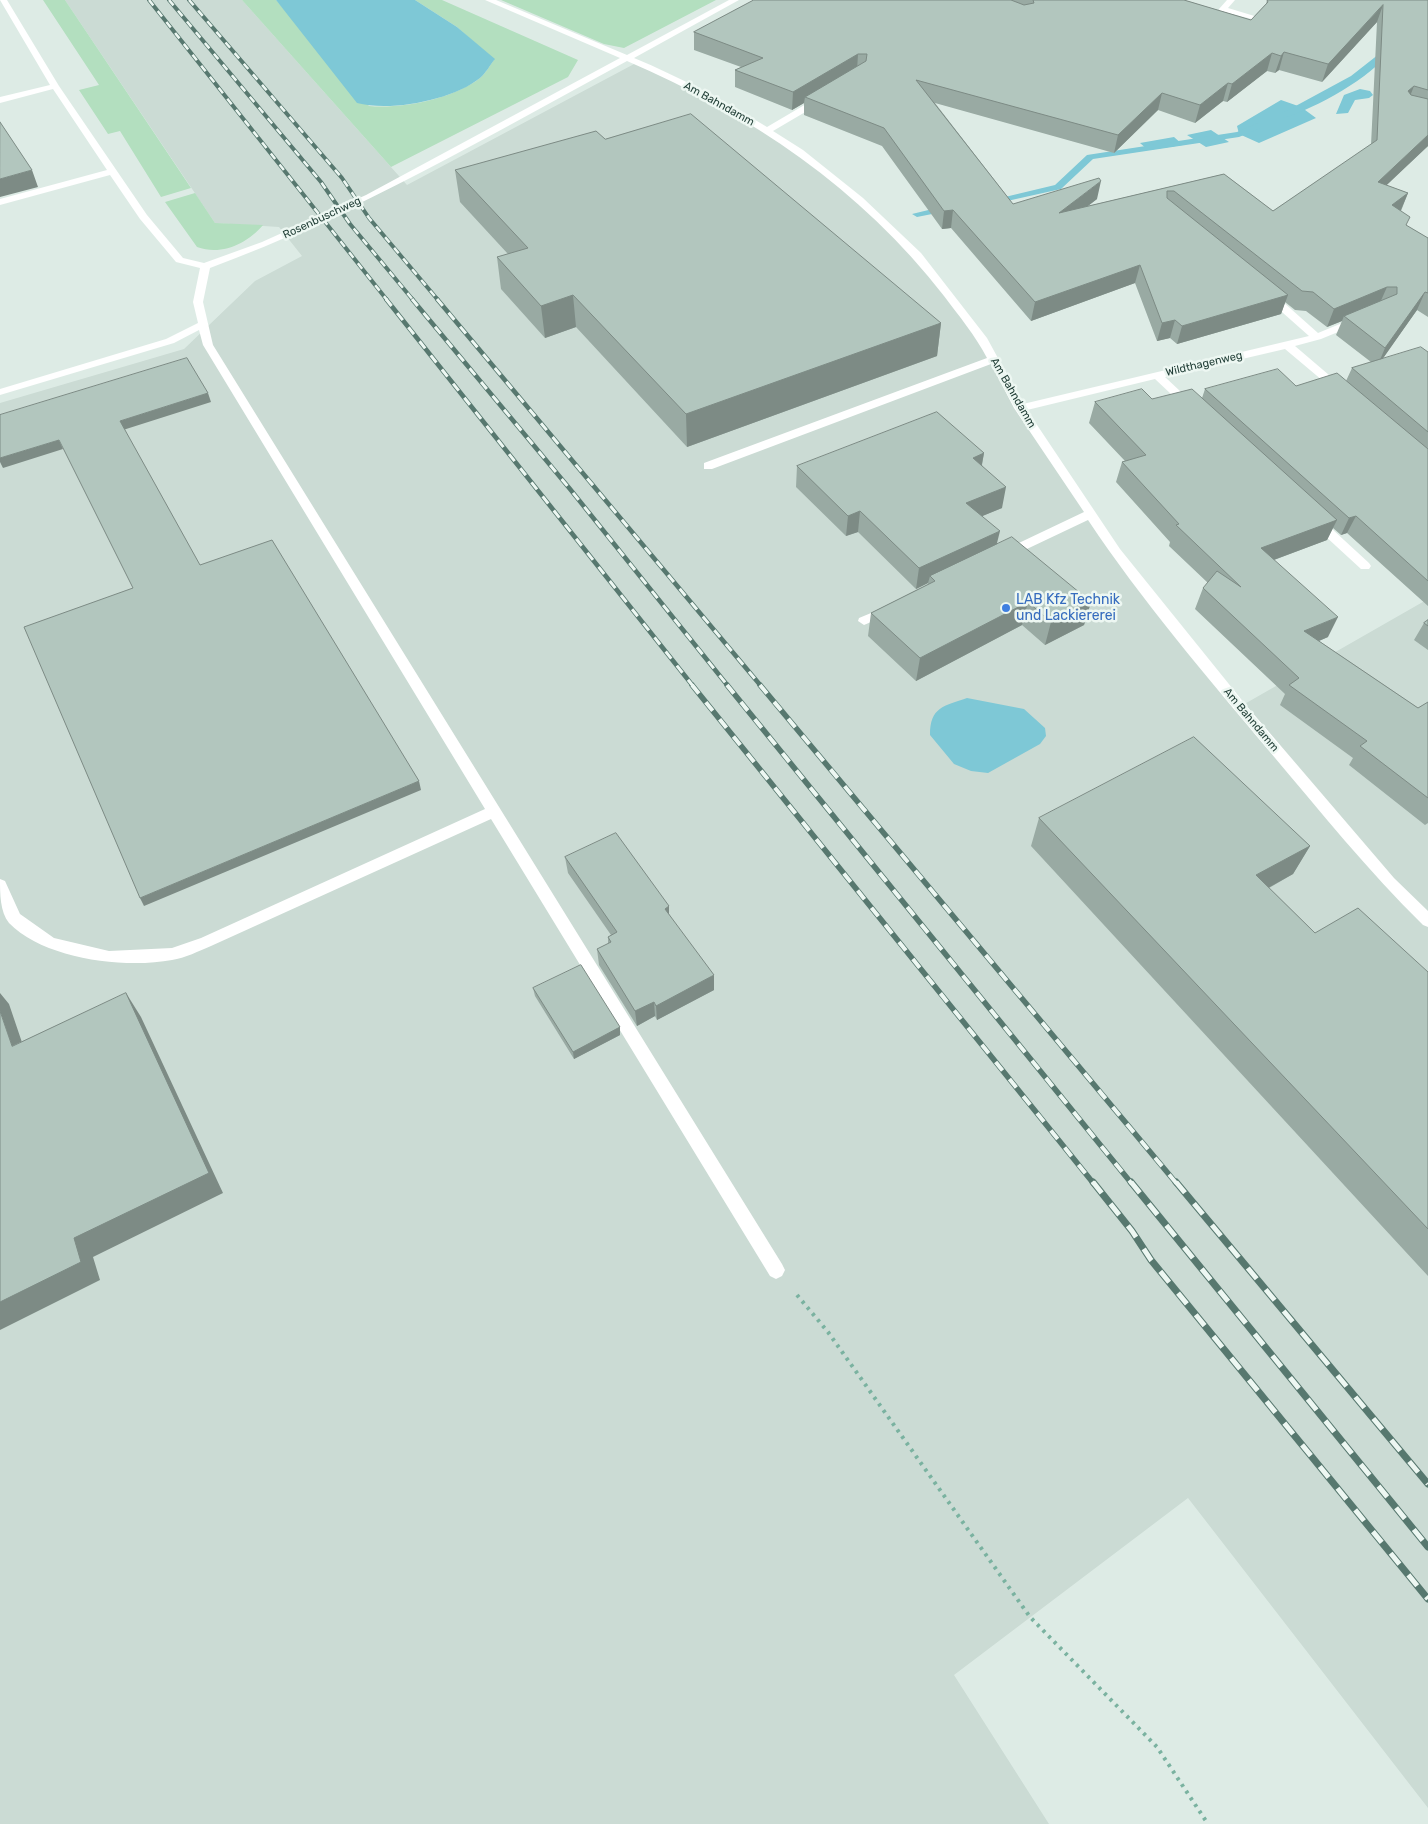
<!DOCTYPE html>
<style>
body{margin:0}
canvas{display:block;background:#ddebe5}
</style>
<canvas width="1428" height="1824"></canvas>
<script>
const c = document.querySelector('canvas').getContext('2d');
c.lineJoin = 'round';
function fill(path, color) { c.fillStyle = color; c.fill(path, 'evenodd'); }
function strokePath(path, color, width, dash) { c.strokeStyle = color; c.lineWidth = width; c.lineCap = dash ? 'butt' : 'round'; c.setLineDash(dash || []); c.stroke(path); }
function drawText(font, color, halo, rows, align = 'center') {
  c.font = font + ' Rubik,sans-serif'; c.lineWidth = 5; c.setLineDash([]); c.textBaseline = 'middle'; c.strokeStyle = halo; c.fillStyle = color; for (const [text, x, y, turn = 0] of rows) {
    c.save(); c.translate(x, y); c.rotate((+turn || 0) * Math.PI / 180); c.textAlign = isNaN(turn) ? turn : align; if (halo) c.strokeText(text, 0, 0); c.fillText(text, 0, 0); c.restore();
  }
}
const built = new Path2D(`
 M65,0H242L407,185L636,63L667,75L800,152L917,255L982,338L1090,514L1241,706L1428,599V1808L1188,1498L954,1675L1049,1824H0V403L184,349L255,281L302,256L279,227L215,223Z`);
const green = new Path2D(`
 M43,0H65L191,188L161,197L120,131L108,134L79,90L99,85Z
 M242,0H276L369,106C402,109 453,99 480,78C486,73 490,65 494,60L457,27L415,0H442L578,60L568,77L391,167Z
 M501,0H716L624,48L604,44Z
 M195,193L215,223L263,225C247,244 221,256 197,247L165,202Z`);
const water = new Path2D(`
 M276,0H415L457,27L495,59C490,65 486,73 480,78C453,100 391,112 357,103Z
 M1360,89L1370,91L1373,95L1369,98L1355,100L1348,113L1336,114L1344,95Z
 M1281,100L1301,107L1316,118L1259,143L1239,134L1237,126Z
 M1211,130L1229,142L1206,147L1187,135Z
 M1174,137L1183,145L1148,150L1140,143Z
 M967,698L1024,709L1045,728L1046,736L1040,744L988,773L971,771L954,764L930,735C930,707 944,706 967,698Z`);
const stream = new Path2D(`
 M1388,47L1392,50C1370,78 1317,108 1283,118L1279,115L1351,76Z
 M1258,123L1261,124V128L1239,137L1093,159L1061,189L989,205L984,202L1055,185L1087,155L1237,132Z
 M949,205L954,208L952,210L917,217L912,214Z`);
const path = new Path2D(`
 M797,1295L828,1332L1030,1617L1157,1747L1208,1824`);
const minor = new Path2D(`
 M0,0H7L59,86L147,215L183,258L204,263L262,242L366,195L620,58L485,0H496L627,55L729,0H739L634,58C680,77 724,101 767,127L818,97H824V101L773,131L803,150L863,198L921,253L987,338L1023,404L1309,336L1265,297V293H1273L1318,333L1352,319H1360V323L1321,339L1295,346L1343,387V391H1335L1285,349L1165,377L1195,405V409H1187L1155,379L1027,410L1120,549L1245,704L1394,878L1428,911V927L1423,925C1368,871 1320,811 1270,752C1207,677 1142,601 1088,520L1010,557H1002L1000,554L1002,551L1084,512L1014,408L991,364L712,469H704V463L987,358C975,335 959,316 944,296C861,189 751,114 627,61C490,135 356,214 210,268L203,302L213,345L782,1264L785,1270L782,1276L776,1279L770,1276L491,819L211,946C199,951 185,958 172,960C124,969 44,959 9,923C0,912 0,893 0,879L5,881L20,914L54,938L109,951L172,948L201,938L485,809L203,345L199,330L174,343L0,395V389L166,339L198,323L193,302L200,268L176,262L140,219L110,175L0,205V199L107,170L53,89L0,103V97L50,85Z
 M1227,0H1235L1228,8L1261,18L1250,31H1244L1243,29L1252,19L1220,11L1219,9Z
 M1315,516L1319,517L1369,563L1371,566L1369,569H1361L1311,523L1309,520L1311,517Z
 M888,606L894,610L892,613L864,625L858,621L859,618Z`);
const railFar3 = new Path2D(`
 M149,0L387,300
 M169,0L321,182L350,224L413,300
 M189,0L342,178L369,218L438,300`);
const railFar2 = new Path2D(`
 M386,299L693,686
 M412,299L570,489L728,686
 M437,299L761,686`);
const railFar1 = new Path2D(`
 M692,685L1094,1184
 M727,685L1132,1184
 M760,685L1177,1184`);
const rail = new Path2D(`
 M1093,1182L1132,1231L1151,1260L1428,1599
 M1131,1182L1428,1547
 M1176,1182L1428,1484`);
const wall = new Path2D(`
 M754,0H1184L1251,20L1266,4L1267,0H1428V146L1386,185L1408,193L1401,211L1407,226L1428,238V317L1417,310L1382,359L1428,352V606L1347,533L1341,535L1333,528L1327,540L1274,560L1328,637L1319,641L1418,708L1428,702V823L1425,825L1349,765L1353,758L1280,705L1285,694L1195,609L1203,588L1208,583L1169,546L1170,542L1116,482L1122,462L1125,461L1089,423L1095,402L1152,399L1202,398L1205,389L1296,386L1346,381L1352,368L1371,362L1336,335L1342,321L1327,327L1306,311L1295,310L1285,302L1281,314L1177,344L1170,338L1157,341L1135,283L1031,321L951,228L942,229L882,146L804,115V103L792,110L735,87V70L741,67L694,50V32ZM1377,22L1371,145L1273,211L1224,174L1088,206L1097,199L1013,204L935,103L1114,153L1158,110L1195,123L1223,101L1227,102L1267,71L1275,73L1279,70L1322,82Z
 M605,139L941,323L937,356L687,447L576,327L545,338L501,289L497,257L508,254L460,202L455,170Z
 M984,453L982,465L1002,508L982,516L997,544L1091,602L1084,625L1045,645L1022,625L916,681L868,636L871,613L928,584V583L916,589L858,532L846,536L796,487L797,466Z
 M1428,620V650L1414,640L1424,623Z
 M1039,818L1310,846L1293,874L1269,888L1315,933L1428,972V1276L1031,846Z
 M565,857L669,906V914L714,990L657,1020L655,1016L637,1026L599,965L597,949L608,944V937L611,935L568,873Z
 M533,988L620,1027V1035L574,1059L535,996Z`);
const shadedWall = new Path2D(`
 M1383,5L1377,22L1322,82L1328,64Z
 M1284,52L1279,70L1275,73L1281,56Z
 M1272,53L1267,71L1227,102L1232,84Z
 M858,54L857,71L805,97L804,103L792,110L793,92Z
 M1228,83L1223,101L1195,123L1200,105Z
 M1414,86L1407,104L1408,91Z
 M1162,93L1158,110L1114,153L1118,135Z
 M1428,135V146L1371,200L1378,182Z
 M32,170L38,187L0,197V179Z
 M1101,181L1097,199L1055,231L1059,213Z
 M1408,193L1400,212L1392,205Z
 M953,210L951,228L942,229L944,211Z
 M1140,265L1135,283L1031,321L1035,302Z
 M1387,287L1379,305L1344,316L1342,321L1327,327L1334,309Z
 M1425,292L1417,310L1377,367L1385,348Z
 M573,295L576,327L545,338L541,306Z
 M1288,295L1281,314L1177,344L1182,326Z
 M1175,320L1170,338L1157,341L1162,323Z
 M941,323L937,356L687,447L686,414Z
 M208,393L211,402L123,430L120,421Z
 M59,440L63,449L3,468L0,462V458Z
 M984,453L980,474L973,458Z
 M1006,487L1002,508L963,524L966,503Z
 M860,511L858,532L846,536L848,516Z
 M1356,516L1347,533L1341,535L1349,518Z
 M1337,520L1327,540L1252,568L1261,548Z
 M1000,531L995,551L930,576L928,583L916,589L919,568Z
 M1028,602L1022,625L916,681L920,658Z
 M1091,602L1084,625L1045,645L1051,622Z
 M1338,617L1328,637L1295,651L1304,631Z
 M419,781L421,790L144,906L140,898Z
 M1310,846L1293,874L1241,903L1256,875Z
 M669,906V922L665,909Z
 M714,975V990L657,1020L656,1006Z
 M0,993L9,1004L31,1069L12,1046L0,1011Z
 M126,993L141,1017L223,1193L93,1257L100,1280L0,1330V1302L74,1238Z
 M654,1002L655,1016L637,1026L635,1011Z
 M620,1027V1035L574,1059L573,1052Z`);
const building = new Path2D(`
 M754,0H1011L1024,5L1034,3L1033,0H1184L1251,20L1268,2L1267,0H1428V90L1414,86L1408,91L1411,95L1428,99V135L1378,182L1408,193L1392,205L1410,217L1406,225L1428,238V293L1425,292L1385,348L1344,316L1397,294V287H1387L1334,309L1313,292L1302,291L1174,191H1167V198L1288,295L1182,326L1175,320L1162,323L1140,265L1035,302L953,210L944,211L884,128L805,97L866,61L867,54H858L793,92L735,70L763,58L694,32ZM1383,5L1377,140L1273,211L1224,174L1059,213L1101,181L1099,178L1013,204L916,80L1118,135L1162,93L1200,105L1228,83L1232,84L1272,53L1281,56L1284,52L1328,64Z
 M691,114L941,323L686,414L573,295L541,306L497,257L528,248L455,170L596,131L605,139Z
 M0,122L32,170L0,179Z
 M1421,347L1428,352V432L1352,368Z
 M187,358L208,393L120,421L200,565L272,540L419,781L140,898L24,627L133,588L59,440L0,458V415Z
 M1278,369L1296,386L1337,373L1428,449V581L1356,516L1349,518L1205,389Z
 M1142,389L1152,399L1192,389L1337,520L1261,548L1338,617L1304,631L1418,708L1428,702V798L1360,746L1367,741L1289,685L1299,678L1203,588L1217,571L1241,587L1176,525L1179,524L1122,462L1146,455L1095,402Z
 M937,412L984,453L973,458L1006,487L966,503L1000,531L919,568L860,511L848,516L797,466Z
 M1012,537L1091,602L1051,622L1028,602L920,658L871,613L935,581L930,576Z
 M1428,620V626L1424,623Z
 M1194,737L1310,846L1256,875L1315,933L1358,908L1428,972V1229L1039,818Z
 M616,833L669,906L665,909L714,975L656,1006L654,1002L635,1011L597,949L611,942L608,937L617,932L565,857Z
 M581,965L620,1027L573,1052L533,988Z
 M126,993L209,1173L74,1238L81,1262L0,1302V1011L12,1046Z`);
const markers = [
 [1006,608,5,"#3f7fe0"]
];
const farStreetnames = [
 ["Am Bahndamm",719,104,29],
 ["Rosenbuschweg",322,218,-25],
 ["Wildthagenweg",1204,364,-13],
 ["Am Bahndamm",1013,393,60],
 ["Am Bahndamm",1251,720,50]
];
const shopNames = [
 ["LAB Kfz Technik",1016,600],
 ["und Lackiererei",1016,616]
];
fill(built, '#cbdbd4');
fill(green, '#b3dfbf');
fill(water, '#7ec8d6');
fill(stream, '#7ec8d6');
strokePath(path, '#7ab2a0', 4, [3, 5]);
fill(minor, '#fff');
strokePath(railFar3, '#57786f', 4);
strokePath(railFar2, '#57786f', 4.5);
strokePath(railFar1, '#57786f', 5.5);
strokePath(rail, '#57786f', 7);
strokePath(railFar3, '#edf7f2', 2.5, [7]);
strokePath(railFar2, '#edf7f2', 3, [9]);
strokePath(railFar1, '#edf7f2', 4, [11]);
strokePath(rail, '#edf7f2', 5, [14]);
fill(wall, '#99aaa3');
fill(shadedWall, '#7d8b85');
fill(building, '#b2c6be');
strokePath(building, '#7d8b85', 1);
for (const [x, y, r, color] of markers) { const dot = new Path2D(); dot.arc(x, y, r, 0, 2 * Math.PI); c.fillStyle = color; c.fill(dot); strokePath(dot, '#edf7f2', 2); }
drawText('11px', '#1d3b33', '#edf7f2', farStreetnames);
drawText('14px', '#366cbe', '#edf7f2', shopNames, 'left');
</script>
